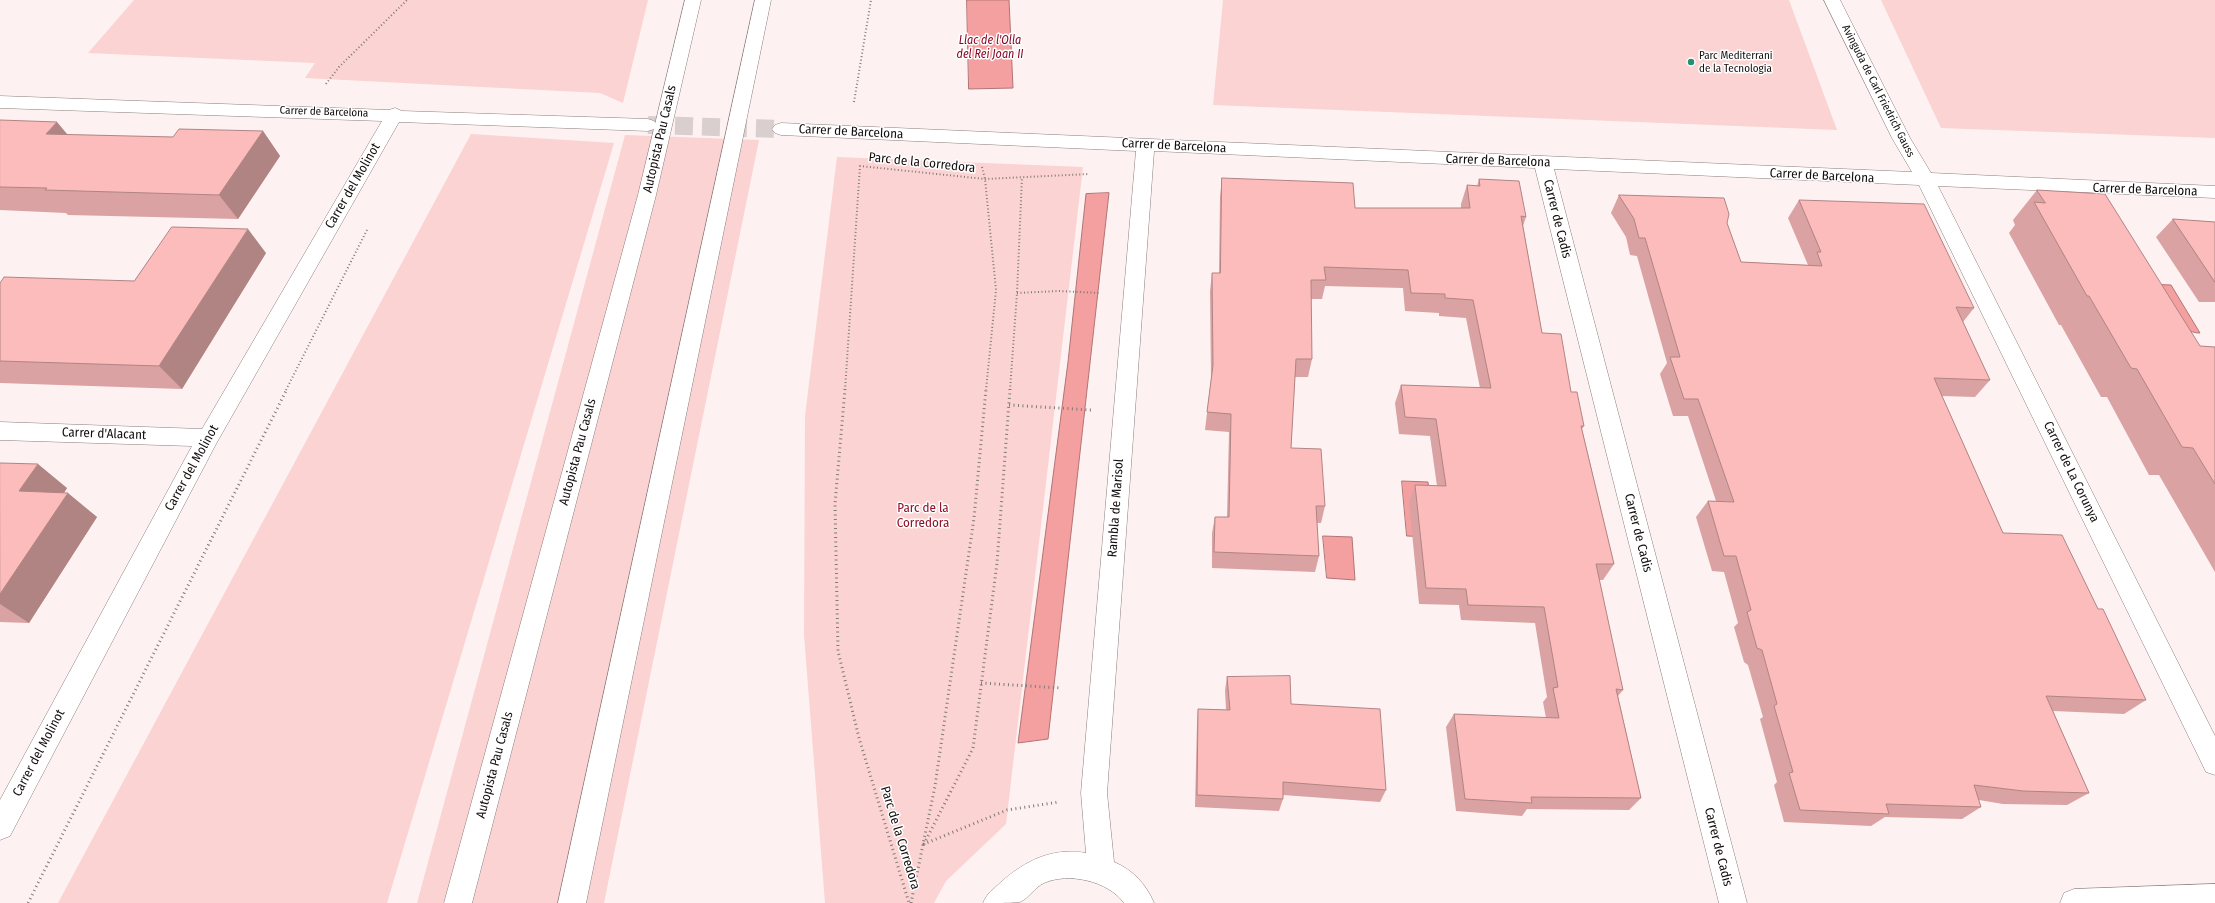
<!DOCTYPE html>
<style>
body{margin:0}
canvas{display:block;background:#fdf1f1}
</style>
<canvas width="2215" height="903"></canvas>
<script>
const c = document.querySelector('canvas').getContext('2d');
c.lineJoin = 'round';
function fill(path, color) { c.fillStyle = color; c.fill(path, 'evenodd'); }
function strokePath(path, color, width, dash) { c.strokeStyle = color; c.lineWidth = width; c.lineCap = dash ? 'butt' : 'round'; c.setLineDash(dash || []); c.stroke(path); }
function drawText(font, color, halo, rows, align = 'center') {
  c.font = font + ' "Fira Sans Condensed",sans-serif'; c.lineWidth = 3; c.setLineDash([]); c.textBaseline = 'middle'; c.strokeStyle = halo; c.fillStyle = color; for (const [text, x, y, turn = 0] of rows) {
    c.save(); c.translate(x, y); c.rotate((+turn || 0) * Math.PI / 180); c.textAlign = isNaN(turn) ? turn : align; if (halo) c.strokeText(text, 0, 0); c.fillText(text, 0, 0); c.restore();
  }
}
const green = new Path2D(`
 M134,0H648L623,103L600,93L305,78L315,63L88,53Z
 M1223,0H1789L1837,130L1213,105Z
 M1881,0H2215V138L1941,128Z
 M471,134L614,143L387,903H58Z
 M625,135L759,140L604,903H417Z
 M837,157L1083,167L1006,824L946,881L934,903H825L804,635L805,416Z`);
const water = new Path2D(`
 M967,0H1009L1013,88L969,89Z
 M1109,193L1048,739L1018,743L1068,362L1086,194Z
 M2144,284L2171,285L2200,333C2180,334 2157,299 2144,284Z
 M1402,481L1428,482L1433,537L1407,536Z
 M1323,536L1352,537L1355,580L1327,578Z`);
const minorTunnel = new Path2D(`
 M648,125L781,129`);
const pathFar1 = new Path2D(`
 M326,84L339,67L407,0
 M854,102L871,0
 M982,167L985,179L996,290L986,390
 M1017,293L1059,291L1100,293
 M286,390L368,228
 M845,390L860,166L985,179L1089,174
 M1010,390L1017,293L1022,177`);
const path = new Path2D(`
 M845,389L835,504L838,651L859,738L909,903
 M1010,389L997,563L973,748L924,844L1007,810L1059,802
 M1009,405L1091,410
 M981,683L1061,688
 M28,903L287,389
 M911,903L935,786L974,518L986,389`);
const minor = new Path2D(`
 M1824,0H1840L1910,138L1931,173L2215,186V198L1938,186L2215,736V775L2206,772L1919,185L1554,169L1747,903H1719L1535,168L1154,151L1107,793L1114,862C1133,870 1146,884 1154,903H1124C1108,881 1069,872 1044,883C1035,887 1029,898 1020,902C1014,903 991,903 983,903C987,893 993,890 1001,882C1025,861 1052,847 1086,853L1081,793L1136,151L781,135L775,133L772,129L775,125L781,123L1912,172L1892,138Z
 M0,96L389,110L395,108L402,111L648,119L654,121L657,125L654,129L648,131L399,122L216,444L10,836L0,840V800L192,446L0,440V422L202,429L382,121L0,108Z
 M2215,884V903H2060L2064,893L2074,889Z`);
const highway = new Path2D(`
 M685,0H701L656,195L472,903H444L638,195Z
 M755,0H771L586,903H558Z`);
const wall = new Path2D(`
 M0,120L68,135L173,137L263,131L280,156L238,219L68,215L66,213L0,210Z
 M1222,178L1355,208H1461V204L1467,185L1477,186L1479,179L1526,217L1523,226L1542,333L1571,392L1584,426L1582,429L1614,564L1603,580H1599L1623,690L1618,696L1641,798L1629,810L1527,809L1522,816L1456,811L1446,727L1454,714L1546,718L1543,702L1547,697L1535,623L1461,620L1459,605L1419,604L1409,502L1415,485L1437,486L1430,436L1399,434L1395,403L1401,385L1480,388L1466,318L1439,316V313L1405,311L1403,288L1325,286L1322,299H1311L1312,359L1308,377H1295L1291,448L1325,506L1321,523H1317L1319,556L1315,572L1212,568V533L1215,517H1227L1229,432L1205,430L1211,379L1210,291L1212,273H1219L1220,197Z
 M2037,190L2200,346L2215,347V572L2159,475H2149L2107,397H2101L2061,325H2059L2009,233L2015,225L2013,220Z
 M1619,195L1727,223L1741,262L1808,265L1788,218L1799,200L1974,308L1963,322L1990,380L1975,397L1942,396L2003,533L2098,609L2146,700L2124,714L2053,711L2089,793L2067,805L2003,804L1979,800L1981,807L1962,819L1885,817L1871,826L1784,822L1774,785L1777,782L1760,719L1763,717L1748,665L1744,662L1734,627L1738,623L1724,572L1712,571L1696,517L1708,501H1716L1688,416H1673L1660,374L1667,363L1637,256L1630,255L1626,237L1611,213Z
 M2173,219L2215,222V302H2199L2156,237Z
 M266,253L182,389L0,383V283L134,281Z
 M0,463L67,488L64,493L97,517L29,623L0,622Z
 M1227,677L1291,704L1386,790L1380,802L1283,795V799L1279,811L1195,807L1197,722L1198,709L1226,710L1225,690Z`);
const shadedWall = new Path2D(`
 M57,122L78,147L46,134Z
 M263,131L280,156L238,219L219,195Z
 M248,229L266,253L182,389L159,366Z
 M38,464L67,488L49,515L19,491Z
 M68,493L97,517L29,623L0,604V594Z`);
const building = new Path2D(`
 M0,120L57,122L46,134L173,137L179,129L263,131L219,195L45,190L47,188L0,187Z
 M1222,178L1353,183L1355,208H1470L1467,185L1480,186L1479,179L1519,181L1526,217L1521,216L1542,333L1561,334L1571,392H1577L1584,426H1581L1614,564H1596L1623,690L1616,689L1641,798L1531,797L1532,803L1465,799L1454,714L1559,718L1553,688L1558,687L1544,607L1468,605L1466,589L1426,588L1415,485L1446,486L1436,419L1405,417L1401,385L1491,388L1473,300L1445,298V294L1411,293L1408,270L1324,267L1326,280H1311L1312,359H1296L1291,448L1321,449L1325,506H1316L1319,556L1214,552L1215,517H1229L1231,414L1207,412L1213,365L1212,273H1220Z
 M2037,190L2105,194L2200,346L2215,347V484L2193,448L2182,447L2137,369L2131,368L2089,296H2087L2034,202L2045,203Z
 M1619,195L1724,198L1729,214L1727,223L1741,262L1822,266L1817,252H1821L1799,200L1924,204L1974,308L1956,307L1990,380L1934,378L2003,533L2062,535L2098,609H2103L2146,700L2046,696L2089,793L2023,791L1974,785L1981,807L1886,804L1889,814L1800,810L1789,773L1793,772L1774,706L1777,704L1762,650L1757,648L1747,612L1751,610L1736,556H1724L1708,501L1734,502L1698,399H1684L1670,357H1680L1645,238H1639L1634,219Z
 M2173,219L2215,222V282Z
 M172,227L248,229L159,366L0,361V283L4,277L134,281Z
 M0,463L38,464L19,491L68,493L0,594Z
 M1290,676L1291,704L1380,709L1386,790L1283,782V799L1197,795L1198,709L1230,710L1227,677Z`);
const markers = [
 [1691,62,4,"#229171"]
];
const farPoinames = [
 ["Parc Mediterrani",1699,56],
 ["de la Tecnologia",1699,69]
];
const farStreetnames = [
 ["Avinguda de Carl Friedrich Gauss",1878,91,63],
 ["Carrer de Barcelona",324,112,2]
];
const farWaternames = [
 ["Llac de l'Olla",990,41],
 ["del Rei Joan II",990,55]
];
const streetNames = [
 ["Carrer de Barcelona",851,132,3],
 ["Autopista Pau Casals",660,139,-77],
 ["Carrer de Barcelona",1174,146,3],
 ["Carrer de Barcelona",1498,161,2],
 ["Parc de la Corredora",922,163,6],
 ["Carrer de Barcelona",1822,176,3],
 ["Carrer del Molinot",353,186,-60],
 ["Carrer de Barcelona",2145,190,2],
 ["Carrer de Cadis",1557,219,76],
 ["Carrer d'Alacant",104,434,2],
 ["Autopista Pau Casals",578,452,-75],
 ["Carrer del Molinot",192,468,-61],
 ["Carrer de La Corunya",2071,472,64],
 ["Rambla de Marisol",1116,508,-86],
 ["Carrer de Cadis",1638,533,76],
 ["Carrer del Molinot",39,753,-62],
 ["Autopista Pau Casals",495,765,-75],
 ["Parc de la Corredora",900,838,73],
 ["Carrer de Cadis",1718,847,76]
];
const parkNames = [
 ["Parc de la",923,508],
 ["Corredora",923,523]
];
fill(green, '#fbd3d2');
fill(water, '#f4a0a1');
strokePath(water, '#b17475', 1);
strokePath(minorTunnel, '#dacfcf', 18, [18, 9]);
strokePath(minor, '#8b7e7e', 1);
strokePath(highway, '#8b7e7e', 1);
strokePath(pathFar1, '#817979', 2, [1, 2.5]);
strokePath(path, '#817979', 3, [1, 3.5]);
fill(minor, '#fff');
fill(highway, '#fff');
fill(wall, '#daa2a2');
fill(shadedWall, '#b18484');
fill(building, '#fdbcbc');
strokePath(building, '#b18484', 1);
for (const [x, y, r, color] of markers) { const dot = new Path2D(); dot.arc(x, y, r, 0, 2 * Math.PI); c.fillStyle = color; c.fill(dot); strokePath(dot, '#fff', 1.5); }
drawText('11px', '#140f0f', '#fff', farPoinames, 'left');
drawText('11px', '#140f0f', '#fff', farStreetnames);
drawText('italic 12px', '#880624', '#fff', farWaternames);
drawText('13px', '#140f0f', '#fff', streetNames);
drawText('13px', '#8e1229', '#fff', parkNames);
</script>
